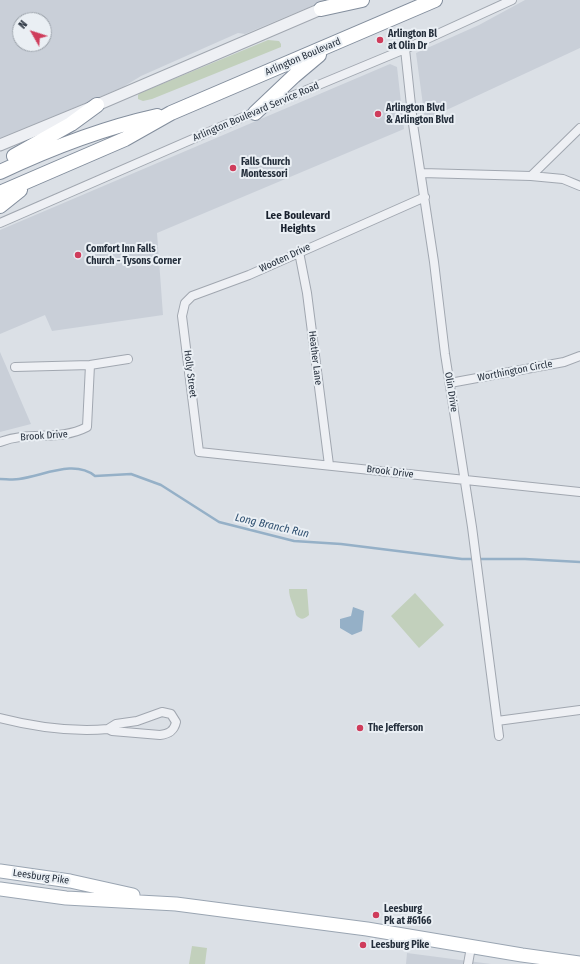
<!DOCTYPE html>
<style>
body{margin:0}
#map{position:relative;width:580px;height:964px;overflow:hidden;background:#dbe0e6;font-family:"Fira Sans Condensed",sans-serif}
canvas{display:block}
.north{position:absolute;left:12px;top:12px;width:40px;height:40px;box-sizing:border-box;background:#eaeff4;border:1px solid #9ba2aa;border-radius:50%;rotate:309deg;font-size:11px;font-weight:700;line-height:16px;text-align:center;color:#252f3c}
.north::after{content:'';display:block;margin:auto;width:14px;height:18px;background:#cf3c5b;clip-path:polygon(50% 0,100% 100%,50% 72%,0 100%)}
</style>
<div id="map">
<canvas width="580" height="964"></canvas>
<div class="north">N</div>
</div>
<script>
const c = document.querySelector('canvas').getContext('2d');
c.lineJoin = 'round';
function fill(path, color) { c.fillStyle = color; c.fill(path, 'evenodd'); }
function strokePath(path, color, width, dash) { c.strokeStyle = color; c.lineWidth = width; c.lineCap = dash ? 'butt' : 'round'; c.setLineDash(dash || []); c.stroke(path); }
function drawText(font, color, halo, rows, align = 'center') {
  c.font = font + ' "Fira Sans Condensed",sans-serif'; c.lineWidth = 4; c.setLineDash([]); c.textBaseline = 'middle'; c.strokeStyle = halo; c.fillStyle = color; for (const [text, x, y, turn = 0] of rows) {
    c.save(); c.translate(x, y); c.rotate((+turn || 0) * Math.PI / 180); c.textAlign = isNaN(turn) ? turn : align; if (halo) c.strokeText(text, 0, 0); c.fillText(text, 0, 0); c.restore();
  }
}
const built = new Path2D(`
 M0,0H326L245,34L238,33L141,76L123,87L0,139ZM20,20H44V44H20Z
 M525,0H580V48L425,120L416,53L479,25Z
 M390,64L397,67L404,129L157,233L163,315L52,331L45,315L0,334V230Z
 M0,352L31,424L0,432Z
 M407,953L491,964H406Z`);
const green = new Path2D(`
 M268,40L279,41L281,44V47L152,99L143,101L138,99V95L140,93Z
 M289,589H307L309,615C303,620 301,620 296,615C294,605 289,599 289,589Z
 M415,593L444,625L419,648L391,616Z
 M192,946L207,948L205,964H189Z`);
const water = new Path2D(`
 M353,607L364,611L362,631L352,635L340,628V619L351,616Z`);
const stream = new Path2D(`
 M0,479C6,479 13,480 19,479C43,476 74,459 95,476L131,474L161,485L219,522L294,541L341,544L462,559H525L580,562`);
const minor = new Path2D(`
 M405,49L413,124L434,262L445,354L472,527L499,736
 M422,173L531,176L580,128
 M531,176L563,179L580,186
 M425,197L249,275L192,296L185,303L182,316L199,452L580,492
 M0,223L280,101L405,49L512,0
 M299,252L307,293L329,465
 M15,367L90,365L128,359
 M450,383L564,362L580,356
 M0,442C31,430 58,442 87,427L90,365
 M0,718C35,727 72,732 108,729L112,731L160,735C169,734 174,731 176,722L171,714L162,712L137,721L116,724L108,729
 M497,721L580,710
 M468,964L471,947`);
const tertiary = new Path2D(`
 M0,145L97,105L328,6`);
const primary = new Path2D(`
 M0,871L70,881L133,895
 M0,889L66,898L176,904L367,929L522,955L580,963`);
const trunk = new Path2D(`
 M321,9L362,0
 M255,113L294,76L319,55
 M14,156L71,124L97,105
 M0,172C51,148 103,128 157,116
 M0,193L125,139L171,113L435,0
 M0,206L20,190`);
const markers = [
 [380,40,4,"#cf3c5b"],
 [378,114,4,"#cf3c5b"],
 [233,168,4,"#cf3c5b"],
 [78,255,4,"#cf3c5b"],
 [360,728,4,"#cf3c5b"],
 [376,915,4,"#cf3c5b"],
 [363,945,4,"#cf3c5b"]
];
const poiNames = [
 ["Arlington Bl",388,34],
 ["at Olin Dr",388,46],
 ["Arlington Blvd",386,108],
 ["& Arlington Blvd",386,120],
 ["Falls Church",241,162],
 ["Montessori",241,174],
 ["Comfort Inn Falls",86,249],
 ["Church - Tysons Corner",86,261],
 ["The Jefferson",368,728],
 ["Leesburg",384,909],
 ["Pk at #6166",384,921],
 ["Leesburg Pike",371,945]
];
const streetNames = [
 ["Arlington Boulevard",303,57,-23],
 ["Arlington Boulevard Service Road",256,112,-23],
 ["Wooten Drive",285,258,-25],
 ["Heather Lane",315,358,83],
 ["Worthington Circle",515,371,-11],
 ["Holly Street",190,374,83],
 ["Olin Drive",451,392,81],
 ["Brook Drive",44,436,-4],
 ["Brook Drive",390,472,7],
 ["Leesburg Pike",41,877,8]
];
const neighbourhoodNames = [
 ["Lee Boulevard",298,216],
 ["Heights",298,229]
];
const waterNames = [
 ["Long Branch Run",272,526,13]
];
fill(built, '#c9cfd8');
fill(green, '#c2d0bc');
fill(water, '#95b0c7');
strokePath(stream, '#95b0c7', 2.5);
strokePath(minor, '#a1a7b0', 10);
strokePath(tertiary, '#a1a7b0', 13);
strokePath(primary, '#9aa5b2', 15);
strokePath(trunk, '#838e9d', 16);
strokePath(minor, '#eef0f4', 8);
strokePath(tertiary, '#eef0f4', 11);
strokePath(primary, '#fff', 13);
strokePath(trunk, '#fff', 14);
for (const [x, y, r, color] of markers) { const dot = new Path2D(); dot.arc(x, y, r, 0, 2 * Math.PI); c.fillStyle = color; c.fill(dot); strokePath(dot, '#eaeff4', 1.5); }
drawText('bold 10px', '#252f3c', '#eaeff4', poiNames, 'left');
drawText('10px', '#252f3c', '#eaeff4', streetNames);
drawText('bold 11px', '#18202d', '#eaeff4', neighbourhoodNames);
drawText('italic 11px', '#2f5070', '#eaeff4', waterNames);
</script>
